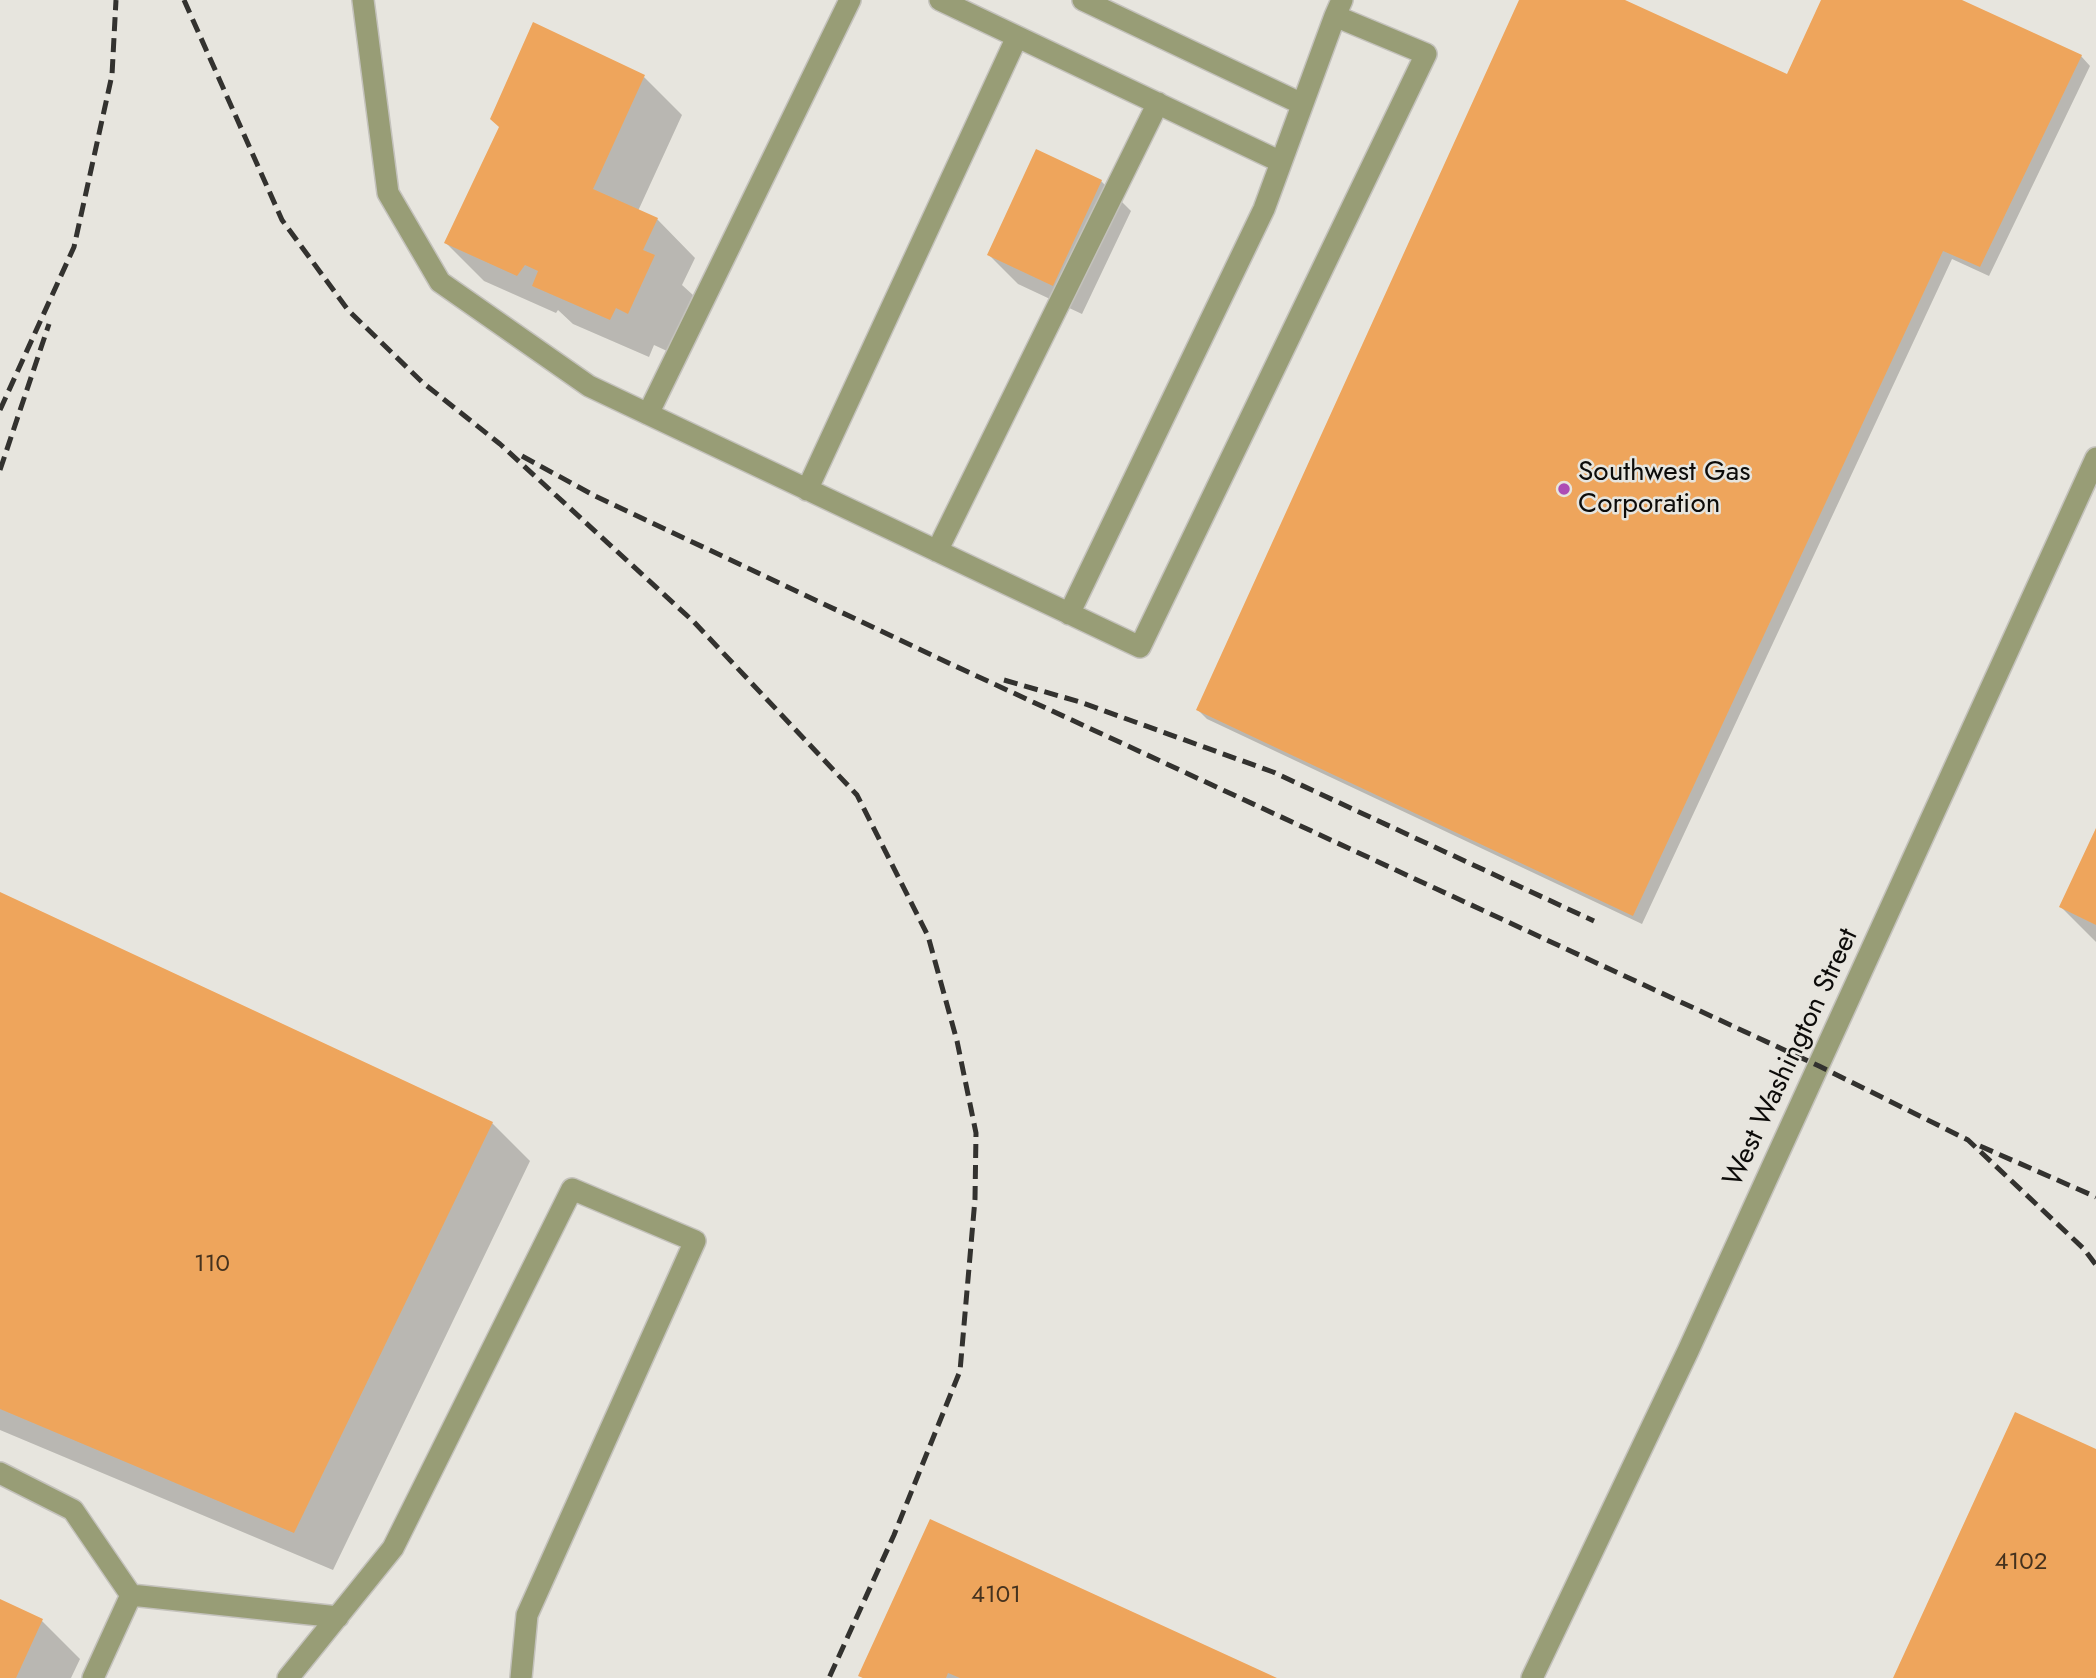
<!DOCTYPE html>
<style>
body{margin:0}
canvas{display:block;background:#e7e5de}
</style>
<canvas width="2096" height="1678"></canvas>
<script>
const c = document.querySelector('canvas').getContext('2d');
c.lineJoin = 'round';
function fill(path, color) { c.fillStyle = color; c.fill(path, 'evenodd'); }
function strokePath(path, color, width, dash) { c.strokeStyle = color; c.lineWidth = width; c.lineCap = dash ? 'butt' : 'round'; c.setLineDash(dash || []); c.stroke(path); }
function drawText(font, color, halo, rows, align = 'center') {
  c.font = font + ' Jost,sans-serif'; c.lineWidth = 5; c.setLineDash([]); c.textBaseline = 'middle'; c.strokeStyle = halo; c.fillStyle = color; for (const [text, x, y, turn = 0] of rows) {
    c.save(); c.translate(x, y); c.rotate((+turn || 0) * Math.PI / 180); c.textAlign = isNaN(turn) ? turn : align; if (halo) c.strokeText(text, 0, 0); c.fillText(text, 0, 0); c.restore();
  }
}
const shadow = new Path2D(`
 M1521,0H1621L1788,76L1823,0H1958L2081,56L2090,66L1989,276L1952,259L1642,924L1207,719L1198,710Z
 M644,77L682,115L638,211L657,219L695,258L682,285L693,295L667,351L654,345L649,357L573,324L558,310L556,313L484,281L446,243Z
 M1101,181L1131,211L1082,314L1018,284L989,255Z
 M2096,832V942L2061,907Z
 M0,894L492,1123L530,1161L333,1570L0,1430Z
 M931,1521L1273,1678H863L860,1675Z
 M0,1601L42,1621L80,1659L71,1678H0Z`);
const building = new Path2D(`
 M1519,0H1625L1787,74L1821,0H1962L2082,55L1980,267L1943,251L1633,916L1196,710Z
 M533,22L645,75L593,189L658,218L643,250L655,255L628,314L616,308L610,320L532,286L538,271L525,265L517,276L444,243L499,127L490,119Z
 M1036,149L1102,180L1053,286L987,255Z
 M2096,828V925L2059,907Z
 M0,892L493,1122L294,1533L0,1409Z
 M2015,1412L2096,1449V1678H1893Z
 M930,1519L1277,1678H960L948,1673L946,1678H863L858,1676Z
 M0,1599L43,1619L16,1678H0Z`);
const lane = new Path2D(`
 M363,0L388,193L440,282L589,386L1140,647L1426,54L1335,16L1342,0
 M940,0L1281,162
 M1083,0L1302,104
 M648,414L850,0
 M807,490L1017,37
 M937,551L1158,103
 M1069,614L1264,209L1335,16
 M0,1473L73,1510L131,1595
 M93,1678L131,1595L338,1617
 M288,1678L393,1548L572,1189L695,1241L527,1615L521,1678`);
const street = new Path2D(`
 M1532,1678L1688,1351L2096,458`);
const rail = new Path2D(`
 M184,0L282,220L348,310L422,382L500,444L694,622L857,795L928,936L957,1041L976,1133L975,1199L960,1371L894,1535L829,1678
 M0,410L74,247L112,75L116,0
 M522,456L595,496L953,665L1819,1066L1968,1140L2084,1249L2096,1265
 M0,470L49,324
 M1004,680L1080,702L1273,772L1594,921
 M1980,1146L2096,1197`);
const markers = [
 [1564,489,7,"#ad4db5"]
];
const numberNames = [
 ["110",212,1265],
 ["4102",2021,1563],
 ["4101",996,1596]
];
const poiNames = [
 ["Southwest Gas",1578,473],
 ["Corporation",1578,505]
];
const streetNames = [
 ["West Washington Street",1792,1058,-65]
];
fill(shadow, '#0003');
fill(building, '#eea55c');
strokePath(lane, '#c4c2bc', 24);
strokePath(street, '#c4c2bc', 24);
strokePath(lane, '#989d76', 21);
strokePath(street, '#989d76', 21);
strokePath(rail, '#33322f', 5, [14, 7]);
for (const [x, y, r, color] of markers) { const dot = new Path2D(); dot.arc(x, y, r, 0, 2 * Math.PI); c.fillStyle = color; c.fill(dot); strokePath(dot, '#e7e5de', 2.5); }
drawText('24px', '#45321e', null, numberNames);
drawText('28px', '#0d0c0a', '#e7e5de', poiNames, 'left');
drawText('28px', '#0d0c0a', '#e7e5de', streetNames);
</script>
